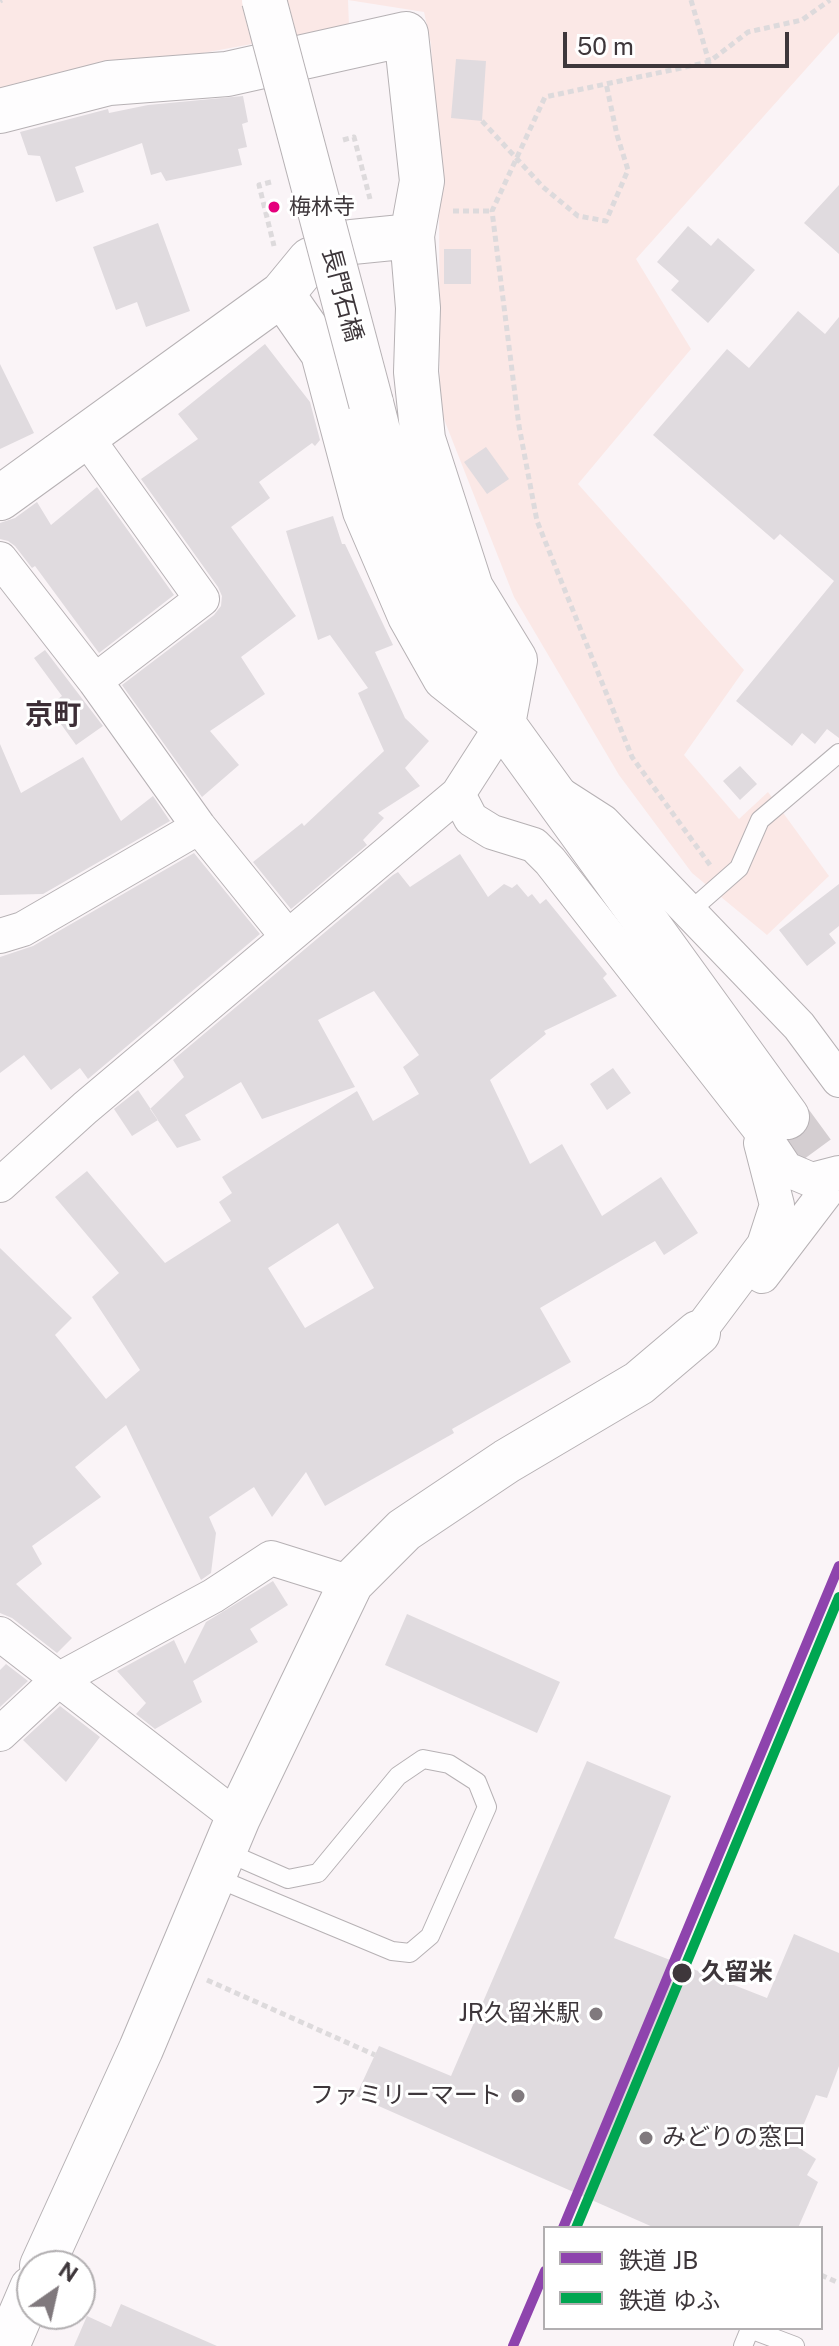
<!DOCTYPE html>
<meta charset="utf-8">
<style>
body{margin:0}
#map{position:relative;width:839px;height:2346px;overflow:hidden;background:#faf4f7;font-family:"Public Sans","Noto Sans JP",sans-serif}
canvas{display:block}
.legend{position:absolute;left:543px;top:2226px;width:280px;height:104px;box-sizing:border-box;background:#fff;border:2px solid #b2afb1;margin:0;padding:10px 14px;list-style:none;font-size:24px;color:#3e373b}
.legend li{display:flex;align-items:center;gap:16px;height:40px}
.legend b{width:40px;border:2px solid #b2afb1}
.north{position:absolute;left:16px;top:2250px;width:80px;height:80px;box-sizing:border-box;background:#fff;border:2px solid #b2afb1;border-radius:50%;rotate:34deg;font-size:22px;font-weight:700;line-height:32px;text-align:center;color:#3e373b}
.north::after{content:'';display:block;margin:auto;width:28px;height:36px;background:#80797d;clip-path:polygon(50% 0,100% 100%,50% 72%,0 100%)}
.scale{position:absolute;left:563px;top:32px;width:226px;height:36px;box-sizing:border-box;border:4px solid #3e373b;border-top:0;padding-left:10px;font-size:24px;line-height:28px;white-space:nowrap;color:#3e373b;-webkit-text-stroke:6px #fff;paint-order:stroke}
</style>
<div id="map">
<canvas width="839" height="2346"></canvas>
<ul class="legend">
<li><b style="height:10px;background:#8e44ad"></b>鉄道 JB</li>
<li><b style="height:10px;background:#00a651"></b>鉄道 ゆふ</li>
</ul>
<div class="north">N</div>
<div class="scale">50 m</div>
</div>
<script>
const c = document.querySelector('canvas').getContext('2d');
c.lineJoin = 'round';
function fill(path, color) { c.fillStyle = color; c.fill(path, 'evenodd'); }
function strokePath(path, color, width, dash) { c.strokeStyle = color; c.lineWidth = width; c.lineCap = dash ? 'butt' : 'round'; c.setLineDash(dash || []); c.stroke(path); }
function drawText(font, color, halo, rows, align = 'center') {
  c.font = font + ' "Public Sans","Noto Sans JP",sans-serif'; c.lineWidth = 6; c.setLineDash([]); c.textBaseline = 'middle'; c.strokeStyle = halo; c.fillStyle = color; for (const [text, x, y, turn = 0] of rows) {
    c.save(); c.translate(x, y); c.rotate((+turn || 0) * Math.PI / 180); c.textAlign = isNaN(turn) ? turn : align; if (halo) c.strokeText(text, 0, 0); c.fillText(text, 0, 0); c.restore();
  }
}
const green = new Path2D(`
 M0,0H839V32L636,259L691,349L578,484L744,670L684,755L739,819L768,792L829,876L767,935L692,873L619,775L514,597L440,409L439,199L431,44L424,12L348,0L349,26L106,71L0,95Z`);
const building = new Path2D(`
 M456,59L486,61L482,121L451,118Z
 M243,96L248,122L242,124L247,147L238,149L242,165L166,181L161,172L151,175L142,143L75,167L84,192L56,202L40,156L28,155L20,132L108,109L109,113L148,105Z
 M839,185V254L804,223Z
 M158,223L190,311L146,327L137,302L116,310L93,247Z
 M688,226L711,246L718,238L755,270L708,323L671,290L679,281L657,262Z
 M444,249H471V284H444Z
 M798,311L825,334L839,317V738L827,729L815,744L802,733L792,746L736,701L834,581L780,534L774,540L653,435L727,349L749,368Z
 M265,344L310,402L320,440L315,446L312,443L259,482L270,498L231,527L296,616L241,657L265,694L210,731L239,765L202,797L122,685L214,615L221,606L222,596L218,587L141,479L198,439L178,414Z
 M0,364L34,433L0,449Z
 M486,447L509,479L487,494L464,462Z
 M97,487L174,595L99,653L35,566L32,568L15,546L8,541L0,539V523L15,518L37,502L51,525Z
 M333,516L342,544H345L393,645L375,652L405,718L429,741L405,768L420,786L378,813L384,818L363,840L367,845L291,909L253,862L302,823L304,826L384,751L358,693L368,688L330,635L318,640L286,531Z
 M45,650L103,726L76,745L48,706L62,696L34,658Z
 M0,744L21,793L83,757L121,821L153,796L170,821L43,894L0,895Z
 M740,766L757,784L740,800L723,781Z
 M194,853L260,934L88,1079L80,1068L51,1090L24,1055L0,1073V957L33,946Z
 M460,854L488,897L504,884L512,888L517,884L528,897L532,894L540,904L546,899L607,974L603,978L617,996L544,1031L546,1034L490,1080L530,1164L562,1144L602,1216L661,1177L698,1233L664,1255L655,1241L540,1308L571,1362L452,1429L454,1433L325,1506L306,1472L272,1517L254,1487L209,1517L216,1533L211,1573L201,1580L126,1425L75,1467L101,1497L32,1546L42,1564L16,1584L72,1638L57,1653L12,1618L0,1613V1248L72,1318L55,1335L106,1399L140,1370L92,1297L119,1273L55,1197L87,1171L165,1263L231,1221L219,1202L232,1193L222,1177L357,1091L373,1121L419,1094L403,1067L419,1055L374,991L318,1020L355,1087L262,1119L241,1082L185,1115L201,1140L177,1148L150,1109L184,1077L173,1060L393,875L398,872L410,887ZM338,1223L374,1288L305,1328L268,1268Z
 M839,884V926L829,934L836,943L807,966L779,930Z
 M613,1068L631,1093L607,1110L590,1084Z
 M138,1090L158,1120L132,1136L114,1109Z
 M273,1581L288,1605L250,1629L258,1642L193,1681L202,1702L155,1729L136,1714L146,1703L117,1671L174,1640L185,1664L206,1622Z
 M407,1614L560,1682L537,1733L385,1665Z
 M6,1664L28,1681L0,1707V1670Z
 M60,1706L100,1737L66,1782L23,1740Z
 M587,1761L671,1796L614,1938L767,1998L794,1934L839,1953V2066L827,2098L816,2095L795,2145L816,2159L807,2175L818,2182L798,2228H655L356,2096L379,2046L451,2076Z
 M121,2304L217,2346H74L87,2316L111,2327Z`);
const secondaryTunnel = new Path2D(`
 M787,1117L839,1188`);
const path = new Path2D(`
 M691,0L709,62
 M0,1L2,0
 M482,121L543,187L578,216L606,221L628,170L617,135L606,83
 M343,140L354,137L370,199
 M271,182L259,185L274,246
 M453,211H492
 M710,865L632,757L537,521L519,426L492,211L545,97L709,62L748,32L802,20L830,0
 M207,1980L375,2055
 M821,2275L839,2283`);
const lane = new Path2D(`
 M690,911L739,868L760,820L839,753
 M214,1877L392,1951L410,1953L430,1936L487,1807L477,1782L449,1764L423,1759L398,1776L318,1873L288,1879L224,1851
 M743,2346L750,2329L795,2346`);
const street = new Path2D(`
 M86,437L202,599L95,681
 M0,559L95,681L199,827L287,936
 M458,794L471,819L492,832L534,845L550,861L758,1127L786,1169L812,1180L839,1173
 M561,795L603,822L799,1026L839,1080
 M0,936L23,929L199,827
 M0,1185L85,1108L458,794L503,724
 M762,1276L839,1175
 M698,1333L764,1245L777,1205L761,1143
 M0,1634L238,1818
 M0,1734L58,1680L213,1596L271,1558L351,1583`);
const secondary = new Path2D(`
 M0,111L109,83L227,74L406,34L422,181L412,236L352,242L310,260L282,294L0,498
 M282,294L323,353L365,511L410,616L445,678L503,724L515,660L471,588L423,439L416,372L418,308L412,236
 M371,403L391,482L460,642L503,724L787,1117
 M42,2266L141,2049L238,1818L351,1583L404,1530L507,1461L639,1383L698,1333
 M7,2346L32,2288`);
const secondaryBridge = new Path2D(`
 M264,0L371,403`);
const rail1 = new Path2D(`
 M563,2228L839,1566
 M513,2346L545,2271`);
const rail2 = new Path2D(`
 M576,2228L839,1597`);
const markers = [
 [274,207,7,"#e5007d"],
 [682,1973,11,"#3e373b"],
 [596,2014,8,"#80797d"],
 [518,2096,8,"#80797d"],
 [646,2138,8,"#80797d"]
];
const busNames = [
 ["梅林寺",289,207]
];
const streetNames = [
 ["長門石橋",342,295,75]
];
const stopNames = [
 ["久留米",701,1973]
];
const poiNames = [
 ["JR久留米駅",580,2014],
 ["ファミリーマート",502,2096],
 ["みどりの窓口",662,2138,"left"]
];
const quarterNames = [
 ["京町",53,715]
];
fill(green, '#fbe8e6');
fill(building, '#e0dbdf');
strokePath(secondaryTunnel, '#d4ced1', 44, [44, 22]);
strokePath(lane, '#b6b1b4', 20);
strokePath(street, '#b6b1b4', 36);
strokePath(secondary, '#b6b1b4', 46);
strokePath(path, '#dddadc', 5, [6, 4]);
strokePath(lane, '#fefdfe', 18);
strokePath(street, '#fefdfe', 34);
strokePath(secondary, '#fefdfe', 44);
strokePath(secondaryBridge, '#b6b1b4', 46, []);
strokePath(secondaryBridge, '#fefdfe', 44);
strokePath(rail1, '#8e44ad', 10);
strokePath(rail2, '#00a651', 10);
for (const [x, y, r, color] of markers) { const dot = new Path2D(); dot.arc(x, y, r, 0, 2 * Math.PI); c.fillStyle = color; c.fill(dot); strokePath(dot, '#fff', 3); }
drawText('22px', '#3e373b', '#fff', busNames, 'left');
drawText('24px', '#3e373b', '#fff', streetNames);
drawText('bold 24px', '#3e373b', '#fff', stopNames, 'left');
drawText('24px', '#3e373b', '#fff', poiNames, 'right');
drawText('bold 28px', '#3c2e36', '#fff', quarterNames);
</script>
